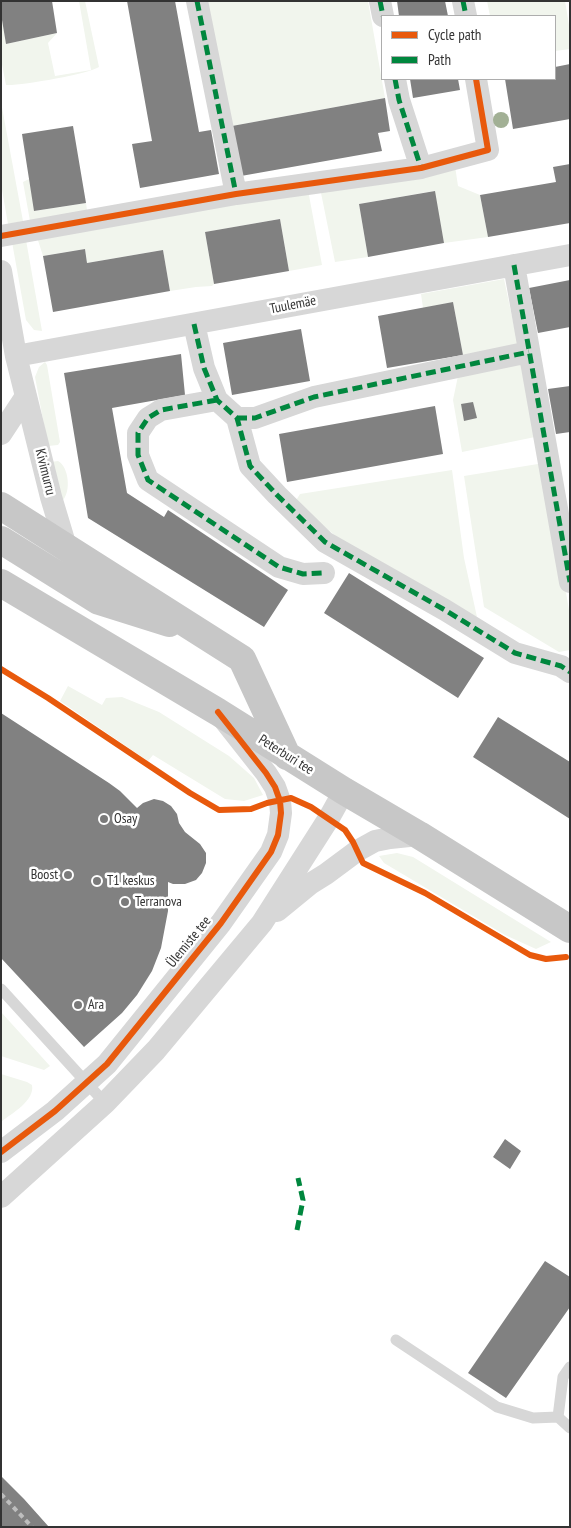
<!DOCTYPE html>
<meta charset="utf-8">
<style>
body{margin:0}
#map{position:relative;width:571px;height:1528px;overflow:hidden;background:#fff;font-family:"PT Sans Narrow",sans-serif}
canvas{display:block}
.frame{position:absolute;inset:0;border:2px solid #333;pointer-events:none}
.legend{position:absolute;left:381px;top:15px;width:175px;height:65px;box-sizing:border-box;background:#fff;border:1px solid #adadad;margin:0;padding:6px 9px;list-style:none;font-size:15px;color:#333}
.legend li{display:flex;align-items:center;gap:10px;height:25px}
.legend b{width:25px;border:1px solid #adadad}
</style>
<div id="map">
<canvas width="571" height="1528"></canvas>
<div class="frame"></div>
<ul class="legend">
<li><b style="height:6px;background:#e8590c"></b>Cycle path</li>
<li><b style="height:6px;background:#00873e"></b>Path</li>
</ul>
</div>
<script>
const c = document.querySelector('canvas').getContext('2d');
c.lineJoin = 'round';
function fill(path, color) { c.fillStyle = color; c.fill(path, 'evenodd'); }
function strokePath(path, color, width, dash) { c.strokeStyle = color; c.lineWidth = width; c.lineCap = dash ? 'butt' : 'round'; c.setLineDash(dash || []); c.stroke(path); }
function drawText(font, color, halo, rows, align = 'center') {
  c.font = font + ' "PT Sans Narrow",sans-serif'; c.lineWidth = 5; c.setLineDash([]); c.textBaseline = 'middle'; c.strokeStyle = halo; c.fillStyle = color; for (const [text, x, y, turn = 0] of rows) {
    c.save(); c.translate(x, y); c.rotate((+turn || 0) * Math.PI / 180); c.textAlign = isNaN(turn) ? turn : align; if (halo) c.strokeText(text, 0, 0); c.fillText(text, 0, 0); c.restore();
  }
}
const green = new Path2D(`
 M79,1H85L99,67C88,74 20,86 6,85L1,59V14L6,44L57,33L48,43L55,76L91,70Z
 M205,1H368L385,98L232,126Z
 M487,1H565L570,31V49L555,51V16H490Z
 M1,102L23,221L8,224L1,184Z
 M455,166L458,186L480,195L488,237L444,243L434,191L359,204L368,257L335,262L320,188Z
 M29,179L35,211L86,203L87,210L30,221L23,182Z
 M308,190L322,265L289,271L280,219L205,232L214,284L212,286L196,287L170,291L163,250L87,263L85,249L43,256L36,234Z
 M26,240L42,331L34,330L26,320L12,242Z
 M504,279L518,345L463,355L453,302L423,308L421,294Z
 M45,362L47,365L60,442L58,445L48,446L35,377L39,367Z
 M523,363L535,437L462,452L453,400L458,376Z
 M58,461C69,467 71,491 63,500L51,462Z
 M544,463L570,616V650L559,652L484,607L464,476Z
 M452,470L464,558L477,617L344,543L295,502L300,494Z
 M68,686L102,705L106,698L122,697L159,712L229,756L254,778L263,795L244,801L225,799L153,755L148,761L60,701Z
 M397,853L413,857L551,942L536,949L505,935L384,863L379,856Z
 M1,1012L50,1066L44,1070L1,1056Z
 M1,1074L27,1082L32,1085C35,1101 12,1113 1,1122Z`);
const building = new Path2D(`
 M1,1H52L57,33L6,44L1,14Z
 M127,1H175L199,132L211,130L219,174L140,188L132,144L152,141Z
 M397,1H445L448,16H399Z
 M570,64V119L513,129L505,79H555V67Z
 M410,79H458L460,90L413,98Z
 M385,98L390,131L378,133L382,151L241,176L232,126Z
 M73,126L86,203L34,211L22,134Z
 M570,164V223L488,237L480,195L556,182L553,167Z
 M435,191L444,243L368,257L359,204Z
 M280,219L289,271L214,284L205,232Z
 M85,249L87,263L163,250L170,291L53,312L43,256Z
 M570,280V327L538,333L529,288Z
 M453,302L463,355L387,368L378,316Z
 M301,329L310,381L232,395L223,343Z
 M181,354L185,395L112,408L127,493L164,517L168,510L288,590L264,627L88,518L64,373Z
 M570,386V432L556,434L548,389Z
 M473,402L477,418L464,421L461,404Z
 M435,406L443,454L287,482L279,434Z
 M349,573L484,658L458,698L324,613Z
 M1,713L109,783L120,791L137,808L143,803L154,799L163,801L171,806L177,814L179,823L185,832L200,844L206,853V863L202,873L196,880L185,884H173L168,882V911L161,948L152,971L137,995L122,1013L84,1047L1,958Z
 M498,717L570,762V819L473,757Z
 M505,1139L521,1151L510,1169L493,1157Z
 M545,1261L570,1277V1307L506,1398L468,1373Z
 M1,1476L24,1499L49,1527H1Z`);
const service = new Path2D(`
 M1,989L105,1103
 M396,1340L497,1407L533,1418L558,1417
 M570,1367L563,1377L558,1417L570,1428`);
const minor = new Path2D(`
 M197,1L236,194
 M380,1L383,16
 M463,1L466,16
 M395,79L399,100L421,168
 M1,236L236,194L421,168L488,150L476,79
 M514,265L570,582
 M1,271L16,356L51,497L66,547
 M194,324L204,368L217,400L237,418L250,466L277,495L325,542L445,610L515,653L561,666L570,672
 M16,356L570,255
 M217,400L161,410L148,418L138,433V455L148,480L279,567L303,574L324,573
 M237,418H255L314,397L529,352
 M1,434L26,396
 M277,911L310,884L326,874L357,851L375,841L390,838L419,835
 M1,1152L55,1111L107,1064L221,923L271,852L278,835L281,813L280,801L275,787L266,773L225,721
 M1,1197L105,1103L156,1050L262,923L329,818L344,791`);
const trunk = new Path2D(`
 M1,506L242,659L287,756
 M1,540L99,601L169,623
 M1,583L218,712L344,791L419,835L570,929`);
const rail = new Path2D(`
 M1,1494L32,1527`);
const quiet = new Path2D(`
 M197,1L236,194
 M380,1L383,16
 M463,1L466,16
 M395,79L399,100L421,168
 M514,265L570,582
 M194,324L204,368L217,400L237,418L250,466L277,495L325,542L445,610L515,653L561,666L570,672
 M217,400L161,410L148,418L138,433V455L148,480L279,567L303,574L324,573
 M237,418H255L314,397L529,352
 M297,1230L303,1200L298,1178`);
const cycleway = new Path2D(`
 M1,236L236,194L421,168L488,150L476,79
 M1,669L48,698L190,793L219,810L251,809L267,803L291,798L311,807L345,830L353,842L363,863L425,893L530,955L546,959L566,957
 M1,1152L55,1111L107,1064L221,923L271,852L278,835L281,813L280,801L275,787L266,773L218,712`);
const trees = [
 [501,120]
];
const markers = [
 [104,819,5,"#7a7a7a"],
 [68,875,5,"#7a7a7a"],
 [97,881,5,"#7a7a7a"],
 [125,902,5,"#7a7a7a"],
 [78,1005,5,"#7a7a7a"]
];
const streetNames = [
 ["Tuulemäe",293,305,-11],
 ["Kivimurru",45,472,76],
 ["Peterburi tee",286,755,32],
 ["Ülemiste tee",189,942,-51]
];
const poiNames = [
 ["Osay",114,819],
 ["Boost",58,875,"right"],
 ["T1 keskus",107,881],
 ["Terranova",135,902],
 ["Ara",88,1005]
];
fill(green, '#f1f5ed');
fill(building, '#818181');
strokePath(service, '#d7d7d7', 11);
strokePath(minor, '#d7d7d7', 22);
strokePath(trunk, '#c7c7c7', 28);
strokePath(rail, '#bebebe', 4, [5, 4]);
strokePath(quiet, '#00873e', 5, [10, 5]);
strokePath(cycleway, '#e8590c', 6);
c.fillStyle = '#a2b095';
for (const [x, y] of trees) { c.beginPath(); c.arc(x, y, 8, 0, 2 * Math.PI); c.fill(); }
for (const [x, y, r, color] of markers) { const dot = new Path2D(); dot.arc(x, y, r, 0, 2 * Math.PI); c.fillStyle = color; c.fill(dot); strokePath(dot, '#fff', 2); }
drawText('14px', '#333', '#fff', streetNames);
drawText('14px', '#333', '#fff', poiNames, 'left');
</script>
